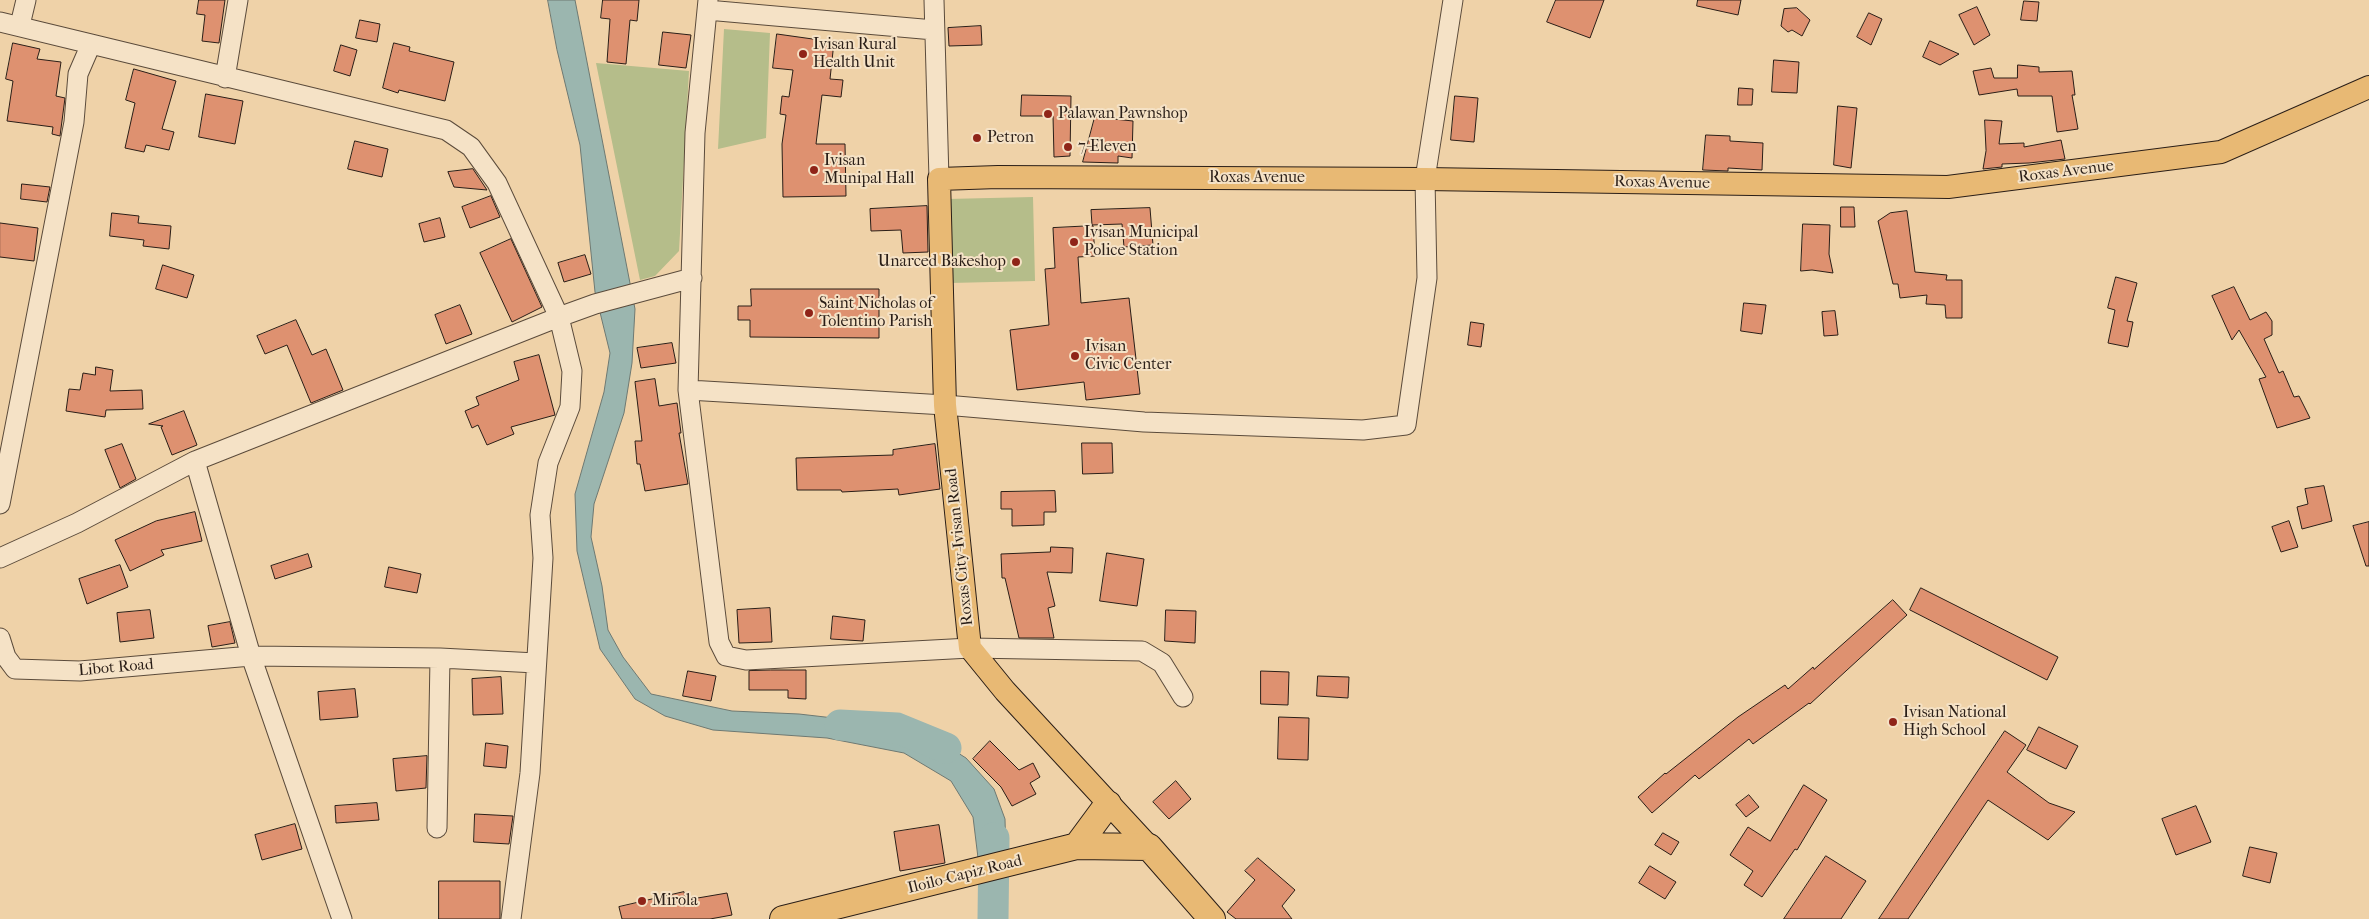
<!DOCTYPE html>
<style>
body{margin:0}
canvas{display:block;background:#efd2a8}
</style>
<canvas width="2369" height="919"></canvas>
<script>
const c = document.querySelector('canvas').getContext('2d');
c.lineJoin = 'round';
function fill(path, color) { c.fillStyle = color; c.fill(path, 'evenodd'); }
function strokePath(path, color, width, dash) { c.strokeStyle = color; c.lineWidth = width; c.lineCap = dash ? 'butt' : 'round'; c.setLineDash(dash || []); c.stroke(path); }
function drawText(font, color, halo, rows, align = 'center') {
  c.font = font + ' "IM FELL French Canon",serif'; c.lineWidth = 4; c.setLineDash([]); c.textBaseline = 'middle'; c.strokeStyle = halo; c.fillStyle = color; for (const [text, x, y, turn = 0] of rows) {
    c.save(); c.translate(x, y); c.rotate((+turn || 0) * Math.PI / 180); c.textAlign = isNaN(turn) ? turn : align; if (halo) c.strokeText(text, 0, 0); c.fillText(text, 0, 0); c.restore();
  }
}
const green = new Path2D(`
 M724,29L770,33L766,138L718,149Z
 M596,63L689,71L679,251L655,276L640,280Z
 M1033,197L1035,281L950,283L947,199Z`);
const water = new Path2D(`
 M548,0H575L635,309L632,363L624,413L594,504L591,537L602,586L608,630L623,657L651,694L732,711L799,714L851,720L934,738L966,758L994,789L1005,819L1006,858L979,866L973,817L951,781L904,753L827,738L713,730L665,716L635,699L600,649L577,551L575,494L604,392L610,353L595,292L580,145L557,50Z`);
const river = new Path2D(`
 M840,725L897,728L946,748
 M993,919L994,838`);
const building = new Path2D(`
 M199,0H225L219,43L202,41L205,15L197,14Z
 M603,0H639L637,21L630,20L626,64L607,62L610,19L601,18Z
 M1556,0H1604L1590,38L1547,22Z
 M1698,0H1741L1738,15L1697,6Z
 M2024,1L2039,2L2037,21L2021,20Z
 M1977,7L1990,35L1974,45L1959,15Z
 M1797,8L1810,20L1802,36L1792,30L1788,32L1781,26L1784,9Z
 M1869,13L1882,19L1871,45L1857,37Z
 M360,20L380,24L377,42L356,38Z
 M981,26L982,45L949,46L948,28Z
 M663,32L691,35L686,68L659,65Z
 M777,34L834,42L830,79L843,80L841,97L822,95L816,144H845L846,196L783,197L782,144L786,115L780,114L782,96L789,97L793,70L773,68Z
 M1930,41L1959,54L1940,65L1923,57Z
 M13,43L40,49L37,59L61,62L56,96L65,98L60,136L52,134L53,127L7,121L13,81L6,79Z
 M394,43L410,47L409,51L454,62L445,101L399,90L398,93L383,88Z
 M341,45L357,50L350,76L334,71Z
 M1774,60L1799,62L1797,93L1772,92Z
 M2018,65L2039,67V72L2072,71L2075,95H2072L2078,129L2057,132L2052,96H2018L2017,89L1979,95L1973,71L1991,68L1994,78H2017Z
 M134,69L176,81L162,129L174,132L169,150L146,145L144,152L125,148L135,103L126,100Z
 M1739,88L1753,89L1752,105H1738Z
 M206,94L243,101L235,144L199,137Z
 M1022,95L1071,96L1070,156L1054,157L1053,116H1021Z
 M1455,96L1478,98L1474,142L1451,140Z
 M1838,106L1857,108L1851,168L1834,165Z
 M1095,117L1133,121L1132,158L1118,156V163L1083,162Z
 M1985,120L2002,121L1999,144L2024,143V147L2061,140L2065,159L2029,163L2002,164V167L1983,169L1986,151Z
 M1706,135L1730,136V141L1763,143L1762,170L1728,168V171L1703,170Z
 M355,141L388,149L382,177L348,169Z
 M473,169L487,190L454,187L448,172Z
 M22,184L50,187L47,202L21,199Z
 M491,196L500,217L470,228L462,207Z
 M927,206L928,252L903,253L901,230L871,231L870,209Z
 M1841,207H1854L1855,227H1841Z
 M1150,208L1153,245L1124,247L1122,224L1092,225L1091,210Z
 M1907,211L1915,272L1947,275L1946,280H1962V318H1946L1945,305L1926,304L1927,295L1900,298L1898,284H1893L1878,221L1890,213Z
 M112,213L139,216L138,223L171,226L169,249L143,246L144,240L110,236Z
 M440,218L445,237L424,242L419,224Z
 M0,223L38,228L34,261L0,257Z
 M1803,224L1830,225L1829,254L1833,273L1812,270L1801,271Z
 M1093,226L1095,256L1078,257L1081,303L1129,298L1140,394L1086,400L1084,382L1017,390L1010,330L1049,325L1045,269L1055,268L1053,228Z
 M511,239L542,307L512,322L480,253Z
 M585,255L591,274L564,282L558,263Z
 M163,265L194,275L187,298L156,289Z
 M2116,277L2137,283L2127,321L2133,322L2128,347L2108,343L2115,310L2108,308Z
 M2234,287L2250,320L2266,312L2272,321V335L2264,339L2279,373L2283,371L2294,397L2299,396L2310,418L2277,428L2259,379L2266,377L2239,330L2232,340L2212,296Z
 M751,289H879V338L750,337V320H738V306H751Z
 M1744,303L1766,305L1762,334L1741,331Z
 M460,305L472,334L446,344L435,315Z
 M1835,311L1838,335L1824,336L1822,312Z
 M296,320L312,355L326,349L343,390L311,403L287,345L265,354L257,336Z
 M1471,322L1484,324L1481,347L1468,345Z
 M672,343L676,363L641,368L637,348Z
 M539,355L555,415L511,427L514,434L487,445L478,425L472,428L465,411L479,405L476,397L519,380L514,362Z
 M96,367L113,370L110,391L142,390L143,409L106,410L105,417L66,411L69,389L80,390L83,373L95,375Z
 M655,379L659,406L677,403L681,433H679L688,484L645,491L640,464H637L635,441H642L635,382Z
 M184,411L197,445L172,455L161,427L163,426L149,424Z
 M1082,443H1112L1113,473L1083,474Z
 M122,444L136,479L120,488L105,450Z
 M935,444L940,489L899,495L898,489L842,492L841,490H797L796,458L893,455V450Z
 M2324,486L2332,521L2302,529L2297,507L2308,504L2305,489Z
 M1055,491L1056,512H1044V525L1012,526V509H1001V492Z
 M195,512L202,541L161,550L164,555L130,571L115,540L156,521Z
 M2289,521L2298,547L2281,552L2272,527Z
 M2369,522V566H2366L2353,526Z
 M1051,547L1073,548L1072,573L1047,572L1055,606L1048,608L1054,638H1019L1005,578H1002L1001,554L1050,552Z
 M1107,553L1144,559L1137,606L1100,601Z
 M308,554L312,567L275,579L271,566Z
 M120,565L128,587L87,604L79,579Z
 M389,567L421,574L417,593L385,587Z
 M1921,588L2058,657L2047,680L1910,610Z
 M1893,600L1907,615L1810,704L1809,703L1753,744L1749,739L1699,779L1695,775L1652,813L1638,797L1665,773L1666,774L1738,717L1785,685L1788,689L1813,667L1814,669Z
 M770,608L772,642L739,643L737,610Z
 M150,610L154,638L120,642L117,613Z
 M1166,610L1196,611L1195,643L1165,641Z
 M833,616L865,620L863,641L831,639Z
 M230,622L235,643L212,647L208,626Z
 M771,670H806V699L788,698V690H749V671Z
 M688,671L716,676L711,701L683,696Z
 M1261,671L1289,672L1288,705L1261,704Z
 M1318,676L1349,677L1348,698L1317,696Z
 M501,677L503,714L473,715L472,679Z
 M355,689L358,717L320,720L318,692Z
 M1279,717L1309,718L1308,760L1278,759Z
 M2039,727L2078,746L2066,769L2027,750Z
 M2005,731L2026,745L2007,772L2049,803L2075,812L2048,840L1988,800L1908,919H1879Z
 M990,741L1019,770L1033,763L1040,777L1030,783L1036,794L1012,806L1001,787L973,759Z
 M486,743L508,746L506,768L484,766Z
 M427,756L426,788L396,791L393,759Z
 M1176,781L1191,799L1169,819L1153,802Z
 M1804,785L1827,800L1797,850L1795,849L1762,897L1744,885L1753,871L1730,855L1748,827L1770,841Z
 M1749,795L1759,807L1746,817L1736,805Z
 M377,803L379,820L336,823L335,806Z
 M2196,806L2211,842L2176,855L2162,819Z
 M475,814L513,816L509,844L474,842Z
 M295,824L302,849L262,860L255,835Z
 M939,825L945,863L900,871L894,832Z
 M1663,833L1679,842L1671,855L1655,845Z
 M2250,847L2277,853L2270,883L2243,876Z
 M1826,856L1866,881L1841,919H1784Z
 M1258,858L1295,890L1282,906L1292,919H1236L1227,912L1255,880L1245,871Z
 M1650,866L1676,882L1665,899L1639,883Z
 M439,881H500V919H439Z
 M684,892L686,900L727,893L732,915L710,919H622L619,907Z`);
const minor = new Path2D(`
 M708,0L695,133L688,390L719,642L726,656L746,660L970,648L1142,651L1162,663L1183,697
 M934,0L939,179
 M707,10L934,30
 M0,22L91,44
 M20,25L26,0
 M225,78L238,0
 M688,390L945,405L1144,422L1363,430L1406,425L1427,278L1425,179L1453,0
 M195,461L251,656L342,919
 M0,504L74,122L78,74L91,44L446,130L471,147L497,183L559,317L572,371L570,407L548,463L540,515L543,558L530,773L511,919
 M0,558L77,523L195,461L559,317L595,304L692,278
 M0,638L6,657L15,669L80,671L251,656L440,658L536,663
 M437,828L440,658`);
const major = new Path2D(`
 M1149,847L1005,691L970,648L945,405L939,179L998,177L1425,179L1948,187L2221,152L2369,87`);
const highway = new Path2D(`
 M1077,846L1108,804
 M783,919L1077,846L1149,847L1212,919`);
const markers = [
 [803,54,5,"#8f2418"],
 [1048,114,5,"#8f2418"],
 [977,138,5,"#8f2418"],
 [1068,147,5,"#8f2418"],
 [814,170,5,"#8f2418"],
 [1074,242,5,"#8f2418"],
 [1016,262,5,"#8f2418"],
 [809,313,5,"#8f2418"],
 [1075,356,5,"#8f2418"],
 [1893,722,5,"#8f2418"],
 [642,901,5,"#8f2418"]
];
const poiNames = [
 ["Ivisan Rural",813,45],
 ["Health Unit",813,63],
 ["Palawan Pawnshop",1058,114],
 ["Petron",987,138],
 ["7-Eleven",1078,147],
 ["Ivisan",824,161],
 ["Munipal Hall",824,179],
 ["Ivisan Municipal",1084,233],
 ["Police Station",1084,251],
 ["Unarced Bakeshop",1006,262,"right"],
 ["Saint Nicholas of",819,304],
 ["Tolentino Parish",819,322],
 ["Ivisan",1085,347],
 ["Civic Center",1085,365],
 ["Ivisan National",1903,713],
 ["High School",1903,731],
 ["Mirola",652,901]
];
const streetNames = [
 ["Roxas Avenue",2066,172,-7],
 ["Roxas Avenue",1257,178],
 ["Roxas Avenue",1662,183,1],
 ["Roxas City-Ivisan Road",960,547,-96],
 ["Libot Road",116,668,-5],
 ["Iloilo-Capiz Road",965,875,-14]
];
fill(green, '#b5bd8a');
fill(water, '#9bb6af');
strokePath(water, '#6e7972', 1);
strokePath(river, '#9bb6af', 31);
fill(building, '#de9170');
strokePath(building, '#2a1e17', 1);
strokePath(minor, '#5b4b3b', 21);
strokePath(major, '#2a1e17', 24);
strokePath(highway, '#2a1e17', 28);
strokePath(minor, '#f5e2c6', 19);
strokePath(major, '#e8b974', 22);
strokePath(highway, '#e8b974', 26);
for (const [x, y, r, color] of markers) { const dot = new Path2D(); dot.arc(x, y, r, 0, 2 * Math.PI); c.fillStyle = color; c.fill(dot); strokePath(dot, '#f5e2c6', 2); }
drawText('16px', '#2a1e17', '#f5e2c6', poiNames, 'left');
drawText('16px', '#2a1e17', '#f5e2c6', streetNames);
</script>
